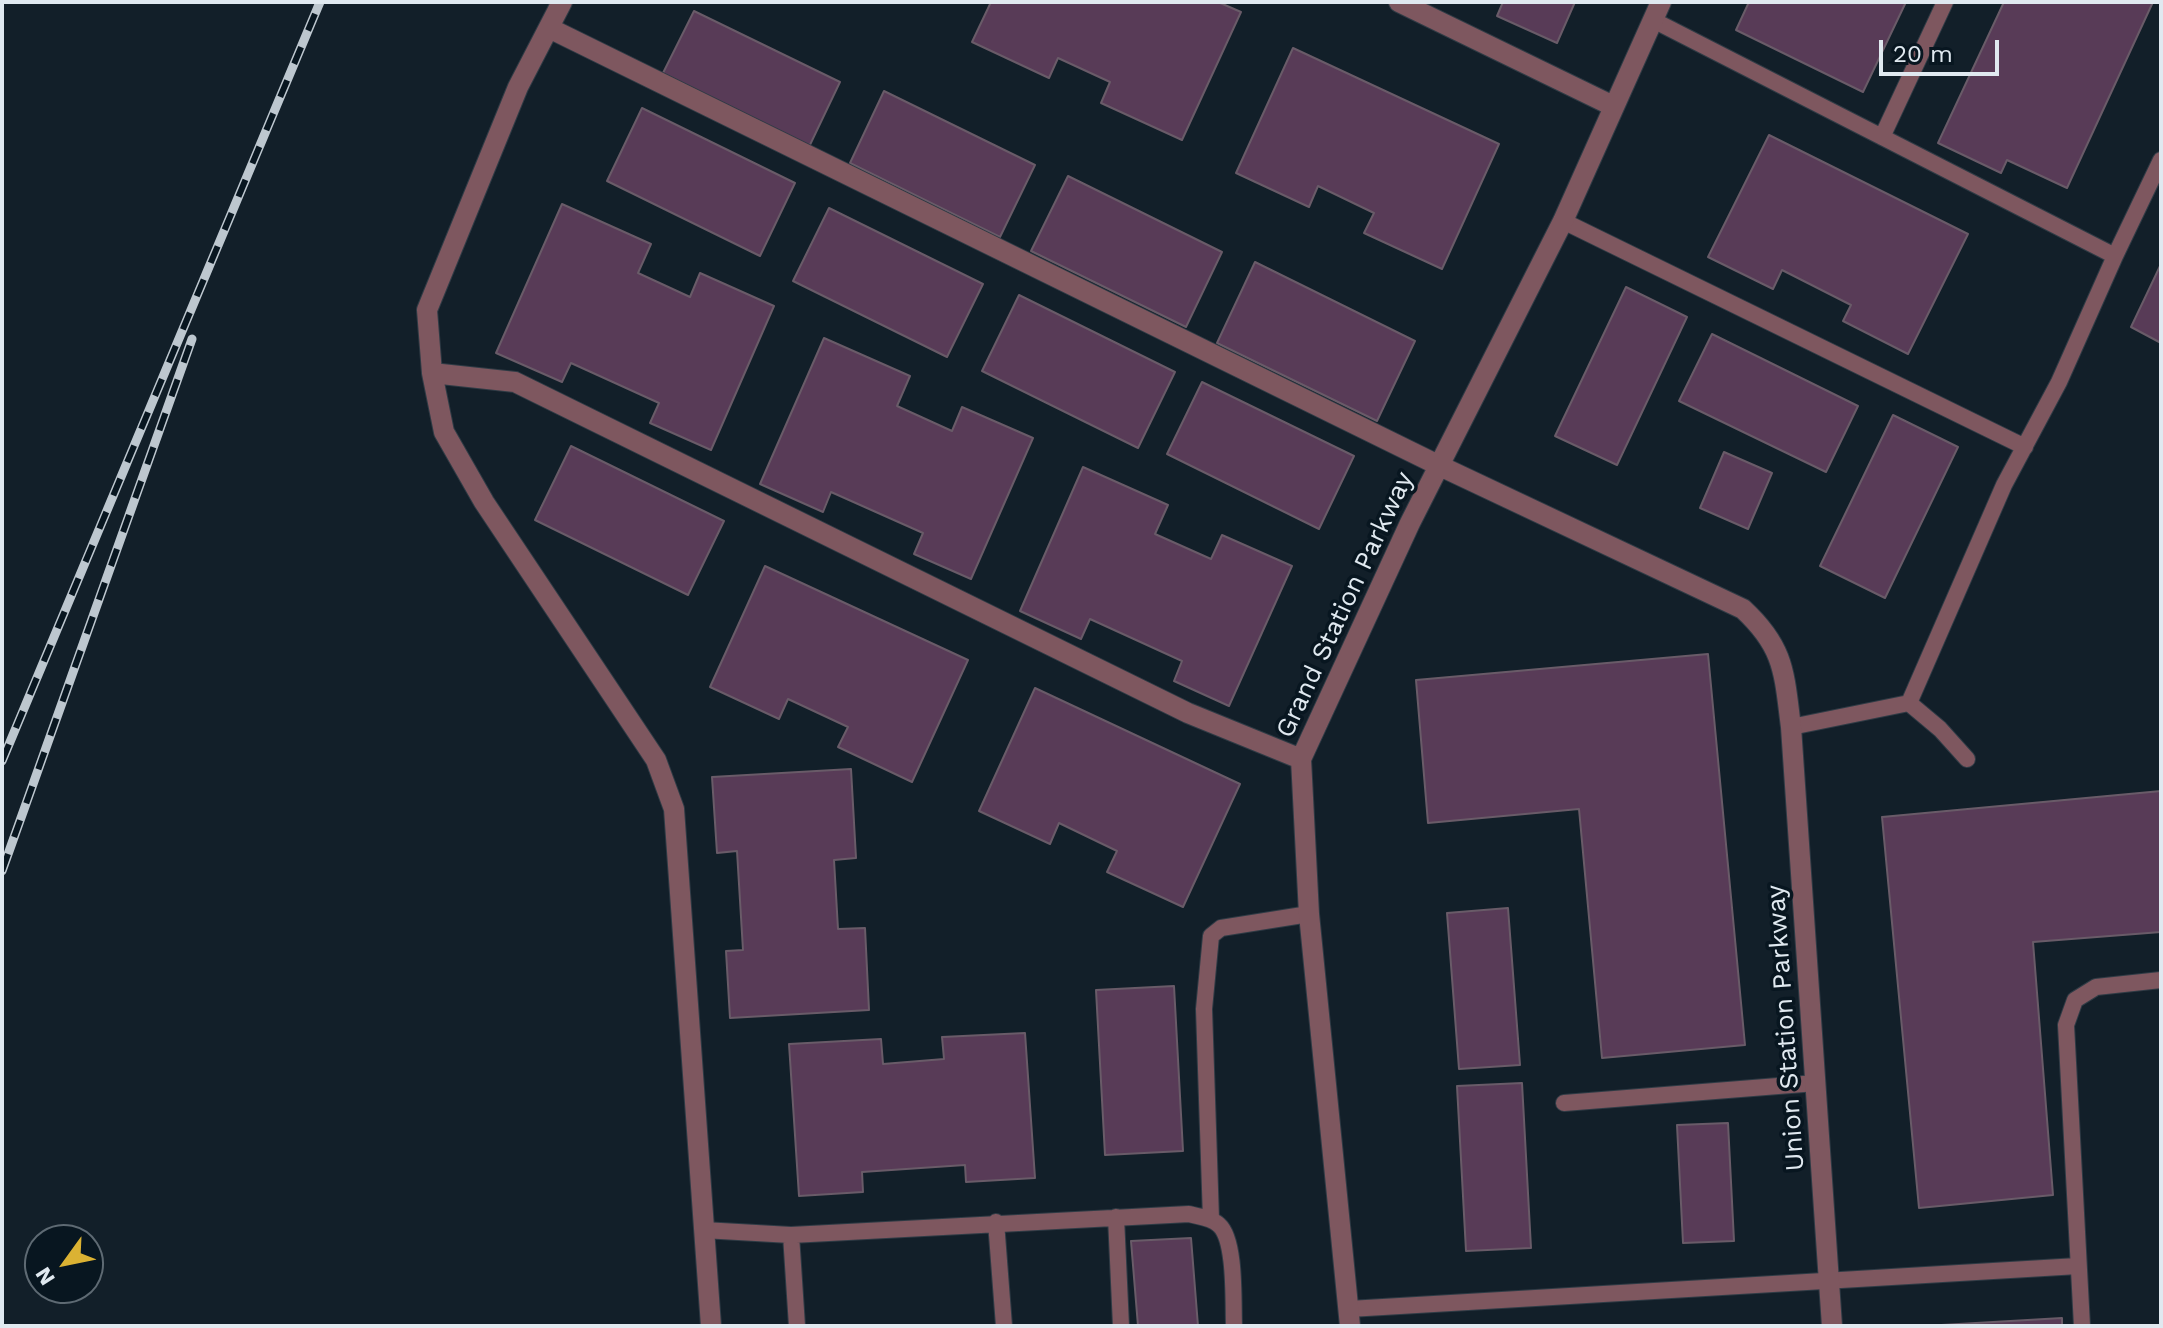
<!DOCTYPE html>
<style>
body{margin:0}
#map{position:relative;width:2163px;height:1328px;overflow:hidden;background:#121f29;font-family:"Work Sans",sans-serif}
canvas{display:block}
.frame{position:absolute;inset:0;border:4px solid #e0e9f0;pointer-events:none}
.north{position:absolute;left:24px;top:1224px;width:80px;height:80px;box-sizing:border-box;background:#081620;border:2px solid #5e6a73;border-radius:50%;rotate:237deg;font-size:22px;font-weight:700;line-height:32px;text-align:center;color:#e0e9f0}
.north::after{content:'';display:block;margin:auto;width:28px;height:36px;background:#dbb233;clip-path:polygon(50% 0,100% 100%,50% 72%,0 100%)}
.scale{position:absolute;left:1879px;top:40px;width:120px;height:36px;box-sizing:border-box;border:4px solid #e0e9f0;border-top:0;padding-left:10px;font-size:24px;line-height:28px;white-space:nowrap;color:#e0e9f0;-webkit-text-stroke:6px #081620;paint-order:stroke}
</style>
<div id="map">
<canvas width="2163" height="1328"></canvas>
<div class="frame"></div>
<div class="north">N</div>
<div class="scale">20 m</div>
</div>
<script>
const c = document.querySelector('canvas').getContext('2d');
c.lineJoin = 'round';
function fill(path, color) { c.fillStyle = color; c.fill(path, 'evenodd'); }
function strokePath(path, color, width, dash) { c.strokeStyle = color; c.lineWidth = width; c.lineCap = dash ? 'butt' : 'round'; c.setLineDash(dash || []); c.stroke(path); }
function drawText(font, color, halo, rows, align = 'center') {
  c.font = font + ' "Work Sans",sans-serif'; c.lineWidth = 7; c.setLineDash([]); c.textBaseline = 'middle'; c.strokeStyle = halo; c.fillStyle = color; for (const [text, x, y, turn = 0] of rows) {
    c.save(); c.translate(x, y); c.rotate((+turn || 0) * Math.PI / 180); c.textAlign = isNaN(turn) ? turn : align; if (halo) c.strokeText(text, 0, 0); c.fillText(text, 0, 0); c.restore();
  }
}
const building = new Path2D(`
 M991,2H1218L1241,12L1182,140L1101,103L1110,82L1058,58L1049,78L972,42Z
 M1503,2H1575L1557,43L1497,16Z
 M1749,2H1906L1863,92L1736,30Z
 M2004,2H2153L2067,188L2007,160L2001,173L1938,143Z
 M694,11L840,82L808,149L661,77Z
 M1293,48L1499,144L1442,269L1364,233L1374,213L1318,186L1309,207L1236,173Z
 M884,91L1035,165L1000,237L850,163Z
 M642,108L795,183L760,256L607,181Z
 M1769,135L1968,234L1908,354L1843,321L1851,305L1782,270L1773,289L1708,257Z
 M1068,176L1222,252L1186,327L1031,251Z
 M562,204L651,244L638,273L690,297L700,273L774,306L711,450L650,423L659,403L571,363L562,382L496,353Z
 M829,208L983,284L947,357L793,281Z
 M1255,262L1415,341L1377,421L1217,343Z
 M2161,264V343L2131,327Z
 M1626,287L1687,317L1617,465L1555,436Z
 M1019,295L1175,372L1138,448L982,371Z
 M1712,334L1858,406L1826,472L1679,401Z
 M824,338L910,376L897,406L952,431L962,407L1033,438L971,579L914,554L923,533L831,492L823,512L760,484Z
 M1202,382L1354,456L1319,529L1167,454Z
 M1893,415L1958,447L1885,598L1820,566Z
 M571,446L724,521L688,595L535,520Z
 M1724,452L1772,473L1748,529L1700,508Z
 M1083,467L1168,505L1155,534L1211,559L1222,535L1292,566L1229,706L1174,681L1182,661L1090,619L1081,639L1020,611Z
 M765,566L968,660L912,782L838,747L848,727L788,699L779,719L710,687Z
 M1708,654L1745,1045L1602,1058L1579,809L1428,823L1416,680Z
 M1035,688L1240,784L1183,907L1107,872L1117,851L1059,823L1050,844L979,811Z
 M851,769L856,858L834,860L838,929L865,928L869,1010L730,1018L726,951L743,950L737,851L717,853L712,777Z
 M2161,791V932L2033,942L2053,1195L1919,1208L1882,817Z
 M1508,908L1520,1065L1459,1069L1447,913Z
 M1174,986L1183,1151L1105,1155L1096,990Z
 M1025,1033L1035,1178L966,1182L965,1165L862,1172L863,1192L799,1196L789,1044L881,1039L883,1064L944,1059L942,1037Z
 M1522,1083L1531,1248L1466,1251L1457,1086Z
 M1728,1123L1734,1241L1683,1243L1677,1125Z
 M1191,1238L1198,1326H1138L1131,1241Z
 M2062,1318V1326H1924Z`);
const service = new Path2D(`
 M1653,20L2115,256L2161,160
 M1882,137L1945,2
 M1563,221L2025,447
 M1909,703L2004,485L2059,382L2115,256
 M1791,727L1909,703L1940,729L1967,759
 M1564,1103L1816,1083
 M1116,1217L1121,1326
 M1211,1219L1204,1009L1211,936L1221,928L1309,914
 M996,1222L1004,1326
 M703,1230L791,1235L1189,1214C1199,1217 1211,1217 1219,1225C1236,1240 1233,1302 1234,1326
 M791,1235L797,1326
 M1349,1309L2078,1266
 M2082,1326L2066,1025L2075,1000L2096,987L2161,980`);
const minor = new Path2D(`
 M562,2L518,87L427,310L432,373L444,432L484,502L656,760L674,809L711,1326
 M1399,2L1613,106
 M549,28L1440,466L1743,609C1785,648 1784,673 1791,727L1832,1326
 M432,373L515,382L1188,713L1301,759
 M1350,1326L1309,914L1301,759L1410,523L1563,221L1661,2`);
const rail = new Path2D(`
 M2,761L320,2
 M2,871L192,339`);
const streetNames = [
 ["Grand Station Parkway",1345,605,-65],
 ["Union Station Parkway",1786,1028,-94]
];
fill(building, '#583b57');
strokePath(building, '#695b68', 2);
strokePath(service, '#2f3b45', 18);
strokePath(minor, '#2f3b45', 22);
strokePath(service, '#7e575f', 16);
strokePath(minor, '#7e575f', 20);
strokePath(rail, '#bdc7cf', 9);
strokePath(rail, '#081620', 6, [18]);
drawText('26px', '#e0e9f0', '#081620', streetNames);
</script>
